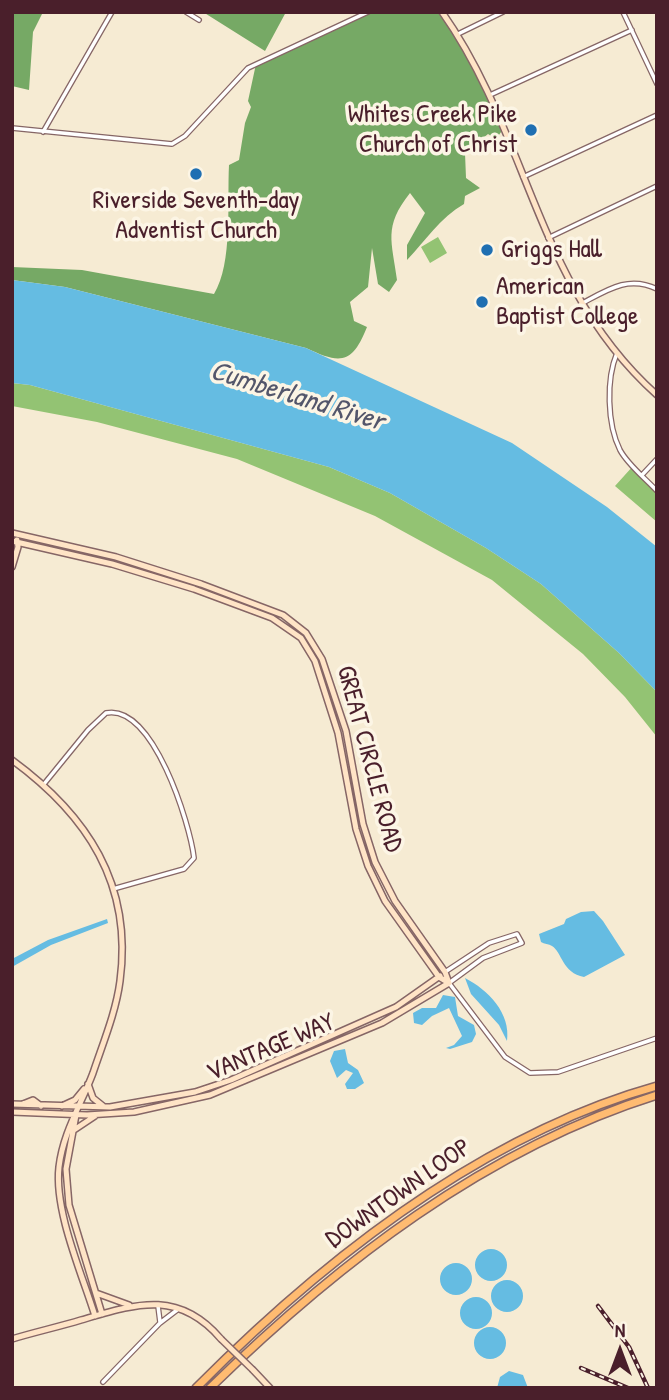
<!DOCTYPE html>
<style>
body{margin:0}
#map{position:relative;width:669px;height:1400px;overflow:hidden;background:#f6ebd3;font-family:"Patrick Hand",sans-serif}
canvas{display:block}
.frame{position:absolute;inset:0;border:14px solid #4a1f2b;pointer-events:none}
.north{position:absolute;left:585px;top:1316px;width:70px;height:70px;-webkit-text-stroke:5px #fcf5e5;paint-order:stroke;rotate:0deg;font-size:19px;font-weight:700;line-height:28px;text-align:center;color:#4a1f2b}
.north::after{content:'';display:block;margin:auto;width:24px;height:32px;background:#4a1f2b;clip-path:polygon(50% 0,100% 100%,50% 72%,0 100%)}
</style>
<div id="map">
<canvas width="669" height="1400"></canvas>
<div class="frame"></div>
<div class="north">N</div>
</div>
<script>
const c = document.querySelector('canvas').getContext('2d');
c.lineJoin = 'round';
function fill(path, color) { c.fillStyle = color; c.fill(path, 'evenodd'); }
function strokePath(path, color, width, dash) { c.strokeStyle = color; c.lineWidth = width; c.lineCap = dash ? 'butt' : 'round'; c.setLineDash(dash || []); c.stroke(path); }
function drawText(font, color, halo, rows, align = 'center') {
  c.font = font + ' "Patrick Hand",sans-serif'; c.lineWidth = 7; c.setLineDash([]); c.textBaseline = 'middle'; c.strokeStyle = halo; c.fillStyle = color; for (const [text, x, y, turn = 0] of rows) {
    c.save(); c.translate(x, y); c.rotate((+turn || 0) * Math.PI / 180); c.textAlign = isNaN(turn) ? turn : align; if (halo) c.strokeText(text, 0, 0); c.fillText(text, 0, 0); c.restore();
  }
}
const green = new Path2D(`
 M438,237L447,253L430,263L421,247Z
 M12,383L30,385L329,467L390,493L486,548L541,584L619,653L657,692V737L625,697L583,654L492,580L375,516L237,459L97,422L12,406Z
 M633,466L657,491V522L615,486Z`);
const forest = new Path2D(`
 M12,12H43L33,32L29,90L12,86Z
 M203,12H286L265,51Z
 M368,12H437L458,34L504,128L496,139L488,134L465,153L466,178L480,188L465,196L464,204C440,218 426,240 407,260V245L425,213L410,193C383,227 392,241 397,280L389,292L378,284L372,248L368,287L350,302L354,321L367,327C352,365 340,364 306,348L65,287L12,280V267L82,270L214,294C233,263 227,202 229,165L239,160L245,123L251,107L248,101L256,64Z`);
const water = new Path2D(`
 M12,280L65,287L306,348L512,443L607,507L657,547V692L619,653L541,584L486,548L390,493L329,467L30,385L12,383Z
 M594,911L603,921L625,955L584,977C562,973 562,952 552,946C549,944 544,944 541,942L539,934L564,924L566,919L581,912Z
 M107,919L108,923L51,945L12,967V959L48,940Z
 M465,978C488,990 511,1013 507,1041L499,1025L471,994Z
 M443,995L455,997L458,1016L474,1025L476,1034L472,1042L450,1049L446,1048L454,1045L462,1036L449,1008L432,1016L422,1025L414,1023L413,1013L422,1008H436Z
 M345,1049L348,1063L358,1070L364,1083L355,1089H347L345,1084L353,1073L346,1070L337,1078L330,1061L334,1051Z
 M475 1265a16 16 0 1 1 32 0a16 16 0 1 1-32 0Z
 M440 1279a16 16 0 1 1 32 0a16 16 0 1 1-32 0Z
 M491 1296a16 16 0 1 1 32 0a16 16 0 1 1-32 0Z
 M460 1313a16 16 0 1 1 32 0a16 16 0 1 1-32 0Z
 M474 1343a16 16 0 1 1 32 0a16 16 0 1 1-32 0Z
 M509,1371L523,1375L528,1388H497L500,1377Z`);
const street = new Path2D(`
 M186,12L199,20
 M623,12L657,84
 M458,34L503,12
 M490,95L632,30
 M12,128L172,144L185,136L248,68L368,12
 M43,132L112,12
 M523,177L657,115
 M548,238L657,186
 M581,304C607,290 628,275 657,289
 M617,353C606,379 607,424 620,450C628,465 645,478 657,491
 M642,475L657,459
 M44,784L88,730L106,713C153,703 190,824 194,858L184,869L113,889
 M445,972L489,943L517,934L522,943L483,958L449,983L505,1057L530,1073L558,1072L657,1038
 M158,1306L160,1322
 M103,1382L160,1323L177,1310`);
const secondary = new Path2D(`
 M442,12C530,137 536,287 657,395
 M12,533L116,557L201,584L283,615L306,633L322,659L346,731L363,824L375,862L395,901L445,972L449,983
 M12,541L112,564L194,589L272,618L301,638L315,661L338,733L356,829L368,866L385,901L439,977L449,983
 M12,567L18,547L17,540
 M12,760C87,815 133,884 120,981C116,1012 103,1043 93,1073C81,1105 63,1132 59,1167C54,1211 82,1274 95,1316
 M88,1084L93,1098L103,1106
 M12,1104L110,1107L195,1092L231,1080L396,1007L440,976
 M23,1104L33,1100L41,1106
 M62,1106L75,1100L84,1089
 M12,1112L87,1115L134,1112L210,1095L382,1023L449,983
 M76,1115L66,1169L69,1205L102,1314
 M74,1130L95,1116
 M96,1293L129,1305
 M12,1339C35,1332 58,1327 81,1320C136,1304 178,1289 221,1339
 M253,1370L270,1388`);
const highway = new Path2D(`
 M196,1388C323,1260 482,1135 657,1086
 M210,1388C338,1263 485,1149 657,1095`);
const rail = new Path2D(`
 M598,1306L629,1347L648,1388
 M581,1368L628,1388`);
const secondaryBridge = new Path2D(`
 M221,1339L253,1370`);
const markers = [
 [531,130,7,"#1f6fb2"],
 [196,174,7,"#1f6fb2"],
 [487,250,7,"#1f6fb2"],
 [482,302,7,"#1f6fb2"]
];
const poiNames = [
 ["Whites Creek Pike",517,115,"right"],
 ["Church of Christ",517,145,"right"],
 ["Riverside Seventh-day",196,201,"center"],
 ["Adventist Church",196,231,"center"],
 ["Griggs Hall",501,250],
 ["American",496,287],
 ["Baptist College",496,317]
];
const streetNames = [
 ["GREAT CIRCLE ROAD",369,759,75],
 ["VANTAGE WAY",271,1048,-23],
 ["DOWNTOWN LOOP",399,1194,-35]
];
const waterNames = [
 ["Cumberland River",297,397,17]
];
fill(green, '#93c373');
fill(forest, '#76a965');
fill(water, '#65bce2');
strokePath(street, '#866666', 6);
strokePath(secondary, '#866666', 8);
strokePath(highway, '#866666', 10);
strokePath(street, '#fff', 3.5);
strokePath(secondary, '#ffe4c6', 5);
strokePath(highway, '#ffbb71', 7);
strokePath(rail, '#4a1f2b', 4.5);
strokePath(rail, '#fcf5e5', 2, [5]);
strokePath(secondaryBridge, '#866666', 8, []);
strokePath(secondaryBridge, '#ffe4c6', 5);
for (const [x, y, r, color] of markers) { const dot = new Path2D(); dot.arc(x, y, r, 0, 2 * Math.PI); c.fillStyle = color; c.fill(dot); strokePath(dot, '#fcf5e5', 2.5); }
drawText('26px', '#4a1f2b', '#fcf5e5', poiNames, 'left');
drawText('26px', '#4a1f2b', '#fcf5e5', streetNames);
drawText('italic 28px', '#53566b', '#fcf5e5', waterNames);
</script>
